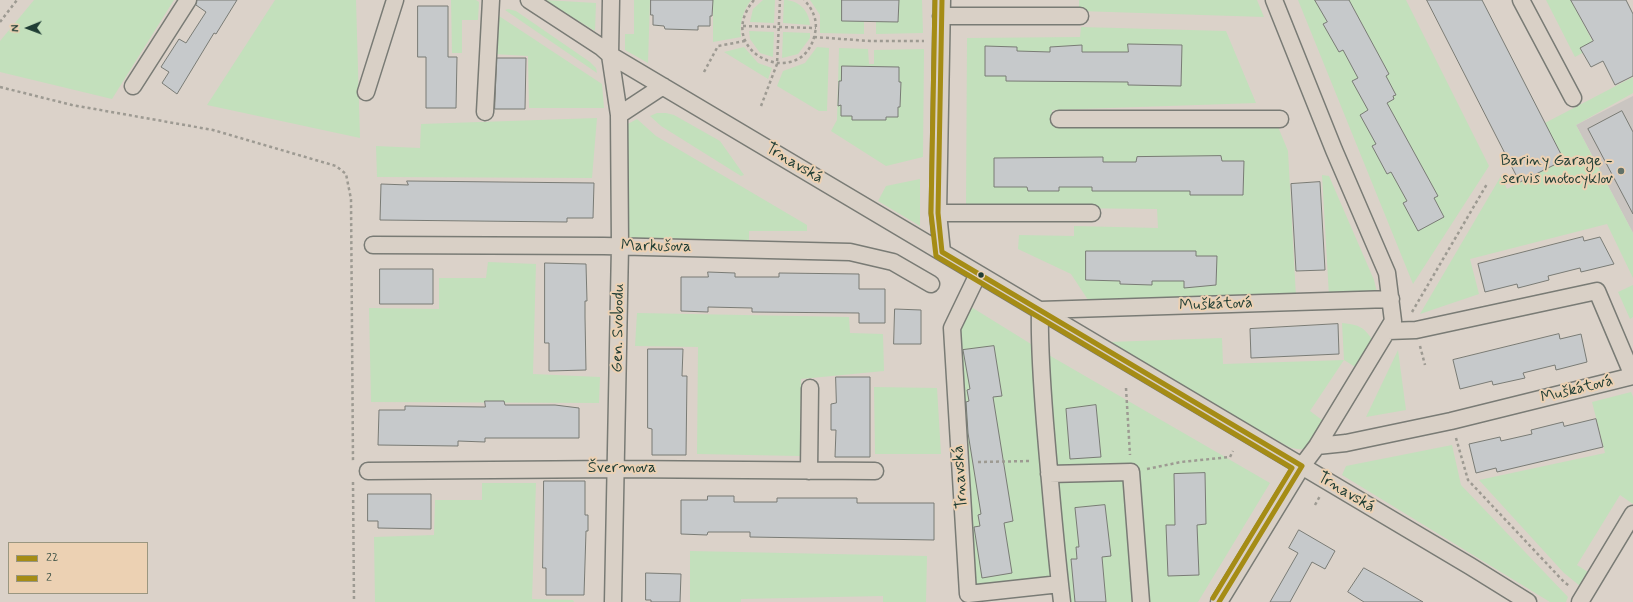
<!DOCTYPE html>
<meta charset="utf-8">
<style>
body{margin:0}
#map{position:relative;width:1633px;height:602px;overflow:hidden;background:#dbd2c9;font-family:Mynerve,sans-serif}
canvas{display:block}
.legend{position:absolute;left:8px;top:542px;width:140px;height:52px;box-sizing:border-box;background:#ecd1b3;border:1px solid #9a9680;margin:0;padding:5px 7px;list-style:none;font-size:12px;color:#1f3d34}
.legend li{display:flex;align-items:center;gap:8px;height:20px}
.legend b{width:20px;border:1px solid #9a9680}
.north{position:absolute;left:8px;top:8px;width:40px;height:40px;-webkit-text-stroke:3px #ecd1b3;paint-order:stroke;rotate:269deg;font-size:11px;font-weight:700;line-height:16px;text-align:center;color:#1f3d34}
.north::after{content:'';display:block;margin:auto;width:14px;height:18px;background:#1f3d34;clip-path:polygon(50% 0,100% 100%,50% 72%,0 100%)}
</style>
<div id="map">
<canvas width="1633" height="602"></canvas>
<ul class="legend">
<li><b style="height:5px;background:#a58c15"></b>22</li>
<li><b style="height:5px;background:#a58c15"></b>2</li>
</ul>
<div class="north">N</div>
</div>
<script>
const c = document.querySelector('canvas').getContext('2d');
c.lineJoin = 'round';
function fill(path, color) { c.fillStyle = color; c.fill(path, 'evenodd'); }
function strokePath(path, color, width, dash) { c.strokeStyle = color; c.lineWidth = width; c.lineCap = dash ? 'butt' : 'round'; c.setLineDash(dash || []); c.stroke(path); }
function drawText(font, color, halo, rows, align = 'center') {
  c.font = font + ' Mynerve,sans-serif'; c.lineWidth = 4; c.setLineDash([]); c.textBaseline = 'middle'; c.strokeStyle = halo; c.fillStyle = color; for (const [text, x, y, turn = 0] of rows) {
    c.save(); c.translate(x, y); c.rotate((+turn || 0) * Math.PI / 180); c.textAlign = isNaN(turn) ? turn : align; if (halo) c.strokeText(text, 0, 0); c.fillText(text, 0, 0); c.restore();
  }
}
const built = new Path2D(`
 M1633,96V233L1576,125Z`);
const green = new Path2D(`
 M34,0H174L112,99L0,72V41Z
 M275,0H356L360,138L207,105Z
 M451,0H476L479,2L478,20H462V53H452Z
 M544,0L596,3L595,31Z
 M634,0H650L648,63L625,50V34H634Z
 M713,0H751C743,11 739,24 741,37L713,42Z
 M763,0H775L774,23L750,22L753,9Z
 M784,0C798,0 809,10 810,25L783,23Z
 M810,0H922L923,33L876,34V18H864V34L820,33V15Z
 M1079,0H1257L1264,17L1079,11Z
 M1298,0H1406L1489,166L1413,284Z
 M1546,0H1571L1595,46L1575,57Z
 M508,9L516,11L590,62L596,68L597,73L505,10Z
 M499,16L602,84L604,108H529L528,56L493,54L494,26Z
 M1081,27L1226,31L1256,103L1052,110L1053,124L1276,122L1288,151L1296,297L1092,306L1071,274L1018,249L1019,235L1074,236V226L1158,228L1157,209L966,207L967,38L1080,37Z
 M749,31L774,32L773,57L760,53L750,39Z
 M783,32L810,33V38L798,54L782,58Z
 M744,47L758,63L772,68L768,79L724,52Z
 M817,47L829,48L827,111H819L777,86L783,71L805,63Z
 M839,48L868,49L869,64H874V50L924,49L923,157L886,166L831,131L837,120Z
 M1633,77V93L1576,125L1633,233V278L1607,224L1470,259L1479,294L1420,314L1501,176L1507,189L1564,160L1545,123Z
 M657,113H666L674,115L720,141L744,175L741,176L661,126L650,116Z
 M597,118L592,178L377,177L376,146L420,148L421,124Z
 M637,119L656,136L807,225V231H749V242L627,240L626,125Z
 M1322,175L1329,176L1374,280L1377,292L1329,296Z
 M920,179V226L878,201L886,186Z
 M488,262L536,264L533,374L600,377L599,403L371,402L369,308L439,309V278H486Z
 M1633,285V317L1630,319L1618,292Z
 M968,305L1031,344L1052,577L972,588L957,331Z
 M637,313L849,317L850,333L883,334L884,371L801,379L800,456L697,454L698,347L635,346Z
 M1342,323C1358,325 1364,326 1373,341L1360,370L1344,360L1310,411L1326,423C1315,439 1312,455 1289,447L1114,350L1111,346L1109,342L1222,338L1223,364L1344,360Z
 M1398,350L1406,410L1366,417Z
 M1047,354L1270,483L1198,602H1069Z
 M874,387L937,388L941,454H875Z
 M1631,392L1633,397V504L1620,495L1577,565L1591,574L1580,586L1564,573L1479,480L1605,453L1592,402Z
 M1452,445L1461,485L1568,597L1566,602H1550L1342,475L1346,466Z
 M482,483H536L532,599L573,600L574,602H375L374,537L434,535L435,500H482Z
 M690,551L927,556L926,602H883V596L741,599V602H690Z`);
const building = new Path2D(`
 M197,0H237L216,34L214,33L177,94L162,83L169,72L161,67L179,39L186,43L206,12L196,5Z
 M651,0H713L712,16H710V26H698V30L665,29L664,26L653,25V15H651Z
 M842,0H899L898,22L842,21Z
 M1315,0H1349L1389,74L1386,76L1396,95L1393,96L1394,99L1387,103L1438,196L1434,198L1444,217L1418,231L1403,203L1407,201L1391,172L1387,174L1372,146L1376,144L1360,115L1368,110L1352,81L1358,78L1343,50L1339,52L1323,24L1327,22Z
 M1427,0H1482L1564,160L1520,182Z
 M1571,0H1626L1633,14V76L1615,85L1603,61L1591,67L1580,48L1593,41Z
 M418,6H448V57H457L456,108H426V57H418Z
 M1128,44L1182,45L1181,86L1128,85V82L1006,81V76H985V46L1017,47V51L1050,52V47L1082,45V52H1128Z
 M497,58H526L525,109H495Z
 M842,66L899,67V82H901L900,107H898V117H886V120H852V116H841V105L838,106L839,81H841Z
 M1622,111L1633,132V214L1588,129Z
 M1221,156L1222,161H1244L1243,195H1190V191H1092V187H1059V191H1028L1027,187H994V158L1103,157V162H1136L1137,157Z
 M407,181L594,183L593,218H567V222L380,220L381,184L408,185Z
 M1320,182L1325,270L1296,271L1291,184Z
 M1583,237L1584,241L1600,237L1614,264L1581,272L1580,268L1548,276L1549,280L1518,288L1517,284L1485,292L1478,264Z
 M1086,251H1196V256H1217L1216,285L1184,288V281H1152V285L1120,284V281L1086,280Z
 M545,263L586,264L587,301H585V317L586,370L549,371V343H545Z
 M380,269H433V304H380Z
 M708,272L735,273V277H779V273L859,274V289H885V323H859V313L752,312V308L708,307V312L681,311V277H708Z
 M895,309L921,310V344H894Z
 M1338,324L1339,354L1251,358L1250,329Z
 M1559,334L1560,339L1581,334L1587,362L1556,370L1555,365L1523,373L1525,378L1493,385L1492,381L1460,389L1453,360Z
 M994,346L1002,396L993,397L1013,521L1004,523L1012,573L982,578L974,527L980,526L978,515L981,514L968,433L966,402L969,401L967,390L970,389L963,350Z
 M648,349H683L682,376H687L686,455H652V429L648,428Z
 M836,377H870V457H835L836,430H831V404L836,403Z
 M485,401H504L505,405H555L579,408V438H485V442L458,441V446L378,445L379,410H405V406L485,407Z
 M1096,405L1101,457L1070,459L1066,409Z
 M1596,419L1603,447L1497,472L1496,468L1476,473L1469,444L1500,437L1501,441L1532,434L1531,430L1563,422L1564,426Z
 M1205,473L1206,524L1197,525L1199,575L1168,576L1166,525H1175L1174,474Z
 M544,481H585V515H588V531H586L584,595H546V568H543Z
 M368,494H431V529L378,528V521H368Z
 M708,496H734V502H777V498H857V503H934V540L750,537V532H708L707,535L681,534V500H707Z
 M1105,505L1111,556L1102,557L1106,602H1075L1071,559H1077L1076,547H1079L1075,508Z
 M1299,530L1335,551L1325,569L1312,562L1290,602H1270L1298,553L1289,548Z
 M1364,568L1382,578L1423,602H1364L1348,592Z
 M646,573L681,574L680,602H651V600H646Z`);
const path = new Path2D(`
 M754,0C710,53 804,93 815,33C818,21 813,9 804,0
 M0,22L17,0
 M743,26L816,28
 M814,37L870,41H924
 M704,72L718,46L745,41
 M0,87L72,105L213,130L336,166L346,174L351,199L353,461
 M761,106L777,64L780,0
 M1412,312L1487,184
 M1420,346L1425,365
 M1126,388L1130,455
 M1456,438L1468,480L1565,583L1570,586
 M978,462L1031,461
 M1147,469L1181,462L1230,457L1233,451
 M353,482L354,602
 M1315,505L1320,496`);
const street = new Path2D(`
 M529,0L601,47L610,55L1470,566L1528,602
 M611,0L610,55L619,115L620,246L613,602
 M942,0L938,213L942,252
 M1521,0L1573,98
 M941,16H1080
 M133,86L188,0
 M366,92L395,0
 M485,112L491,0
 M619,115L663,86
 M1059,119H1280
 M938,213H1092
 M373,245L604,246L850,252L893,262L931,284
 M978,274L952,328L968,594L1060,584
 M1317,446L1346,443L1451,421L1633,376L1597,291L1416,330L1388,331
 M368,471L616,469L875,471
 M809,471L810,388
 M1049,474L1131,472L1141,602
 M1062,602C1055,542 1050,483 1045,423C1042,385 1039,348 1040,310L1391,299
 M1219,602L1302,466L1317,446L1393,321L1387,273L1334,150L1274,0
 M1580,602L1633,514`);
const bus1 = new Path2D(`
 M942,0L938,213L942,252L1302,466L1219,602`);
const bus2 = new Path2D(`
 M935,0L931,213L936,256L1292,468L1213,598`);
const markers = [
 [1621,171,4,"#617168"],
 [981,275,3.5,"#1f3d34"]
];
const poiNames = [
 ["Bariny Garage -",1613,162],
 ["servis motocyklov",1613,180]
];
const streetNames = [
 ["Trnavská",794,164,31],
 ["Markušova",656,247,1],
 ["Muškátová",1216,305,-2],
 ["Gen. Svobodu",619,328,-89],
 ["Muškátová",1577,390,-14],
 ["Švermova",622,469],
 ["Trnavská",961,477,-94],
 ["Trnavská",1346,493,31]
];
fill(built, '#cac5c1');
fill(green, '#c3e0bc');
fill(building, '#c6c9cb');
strokePath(building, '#797b75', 1);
strokePath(street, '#797b75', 19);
strokePath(path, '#9d9a92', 2.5, [3, 3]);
strokePath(street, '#d9d0c6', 16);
strokePath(bus1, '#a58c15', 5);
strokePath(bus2, '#a58c15', 5);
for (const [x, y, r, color] of markers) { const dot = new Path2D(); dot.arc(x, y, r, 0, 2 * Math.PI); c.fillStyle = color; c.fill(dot); strokePath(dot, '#ecd1b3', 1.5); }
drawText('16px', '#1f3d34', '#ecd1b3', poiNames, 'right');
drawText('16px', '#1f3d34', '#ecd1b3', streetNames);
</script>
